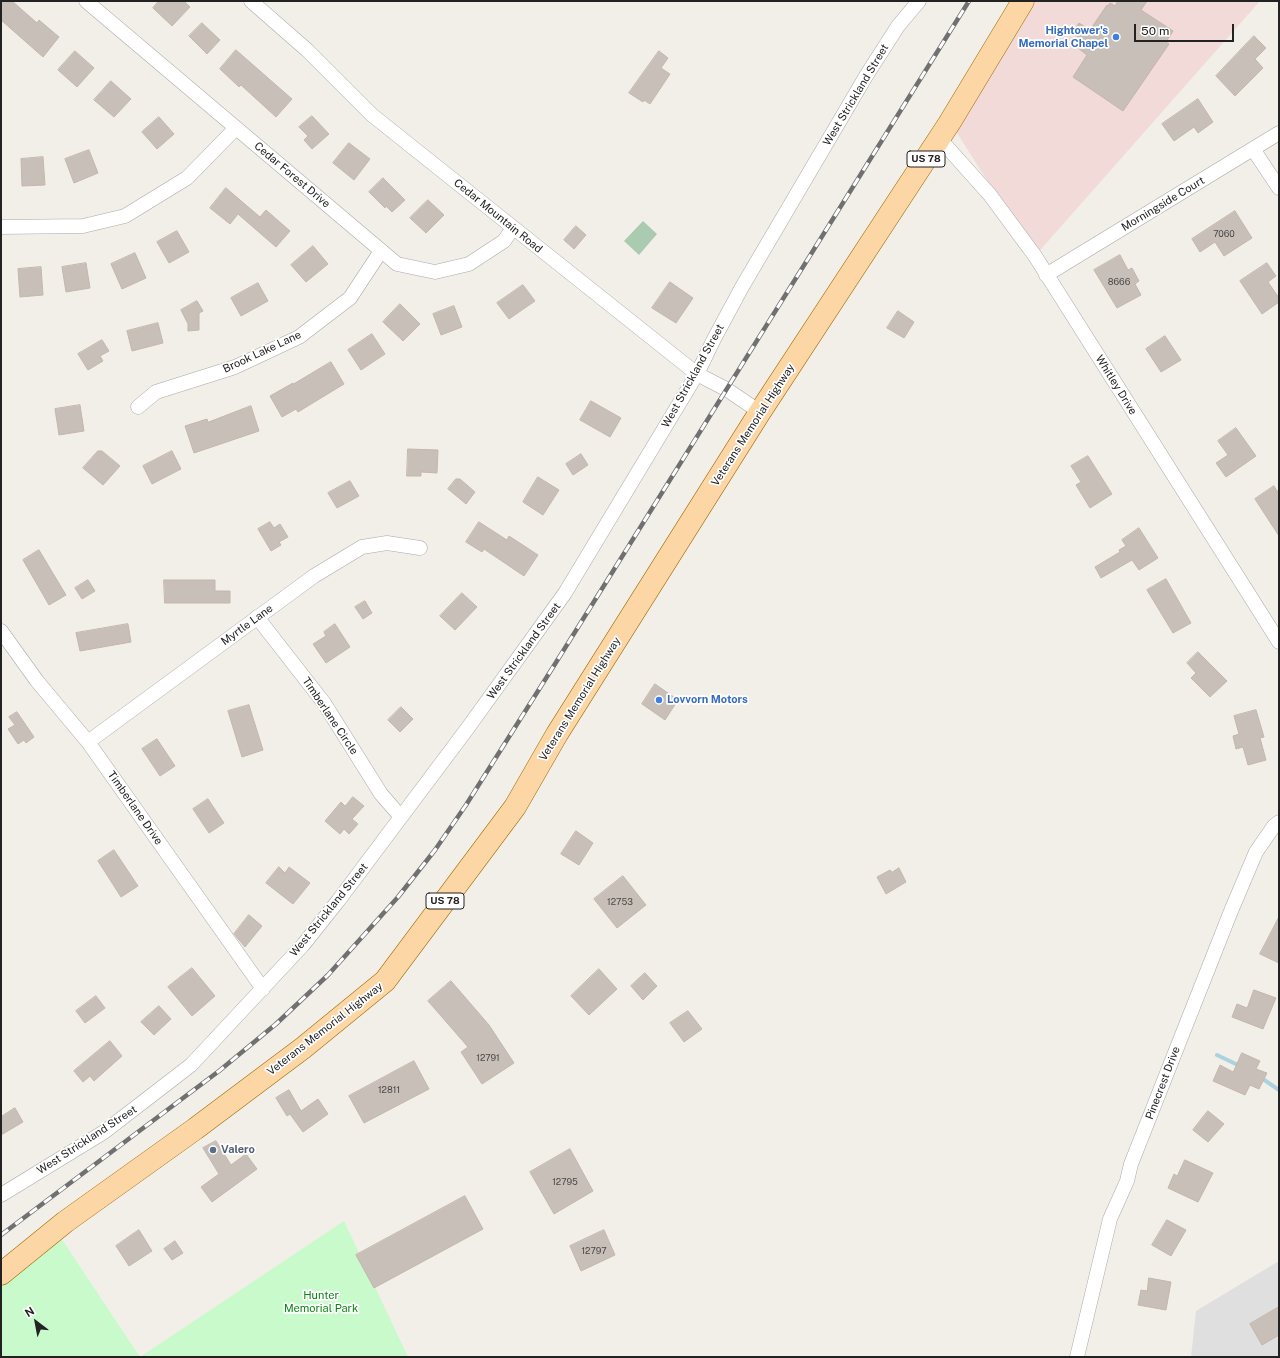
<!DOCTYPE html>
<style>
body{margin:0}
#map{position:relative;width:1280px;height:1358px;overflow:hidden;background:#f2efe9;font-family:"Public Sans",sans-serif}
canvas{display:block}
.frame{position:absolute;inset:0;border:2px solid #222;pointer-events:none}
.north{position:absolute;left:16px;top:1302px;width:40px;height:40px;-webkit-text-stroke:3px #fff;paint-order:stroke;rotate:328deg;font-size:11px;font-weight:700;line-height:16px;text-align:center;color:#222}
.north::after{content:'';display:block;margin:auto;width:14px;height:18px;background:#222;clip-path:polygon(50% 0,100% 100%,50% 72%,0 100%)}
.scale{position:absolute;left:1134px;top:24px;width:100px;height:18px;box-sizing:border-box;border:2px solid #222;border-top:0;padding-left:5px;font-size:12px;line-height:14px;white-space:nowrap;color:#222;-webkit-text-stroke:3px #fff;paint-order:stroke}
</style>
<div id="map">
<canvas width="1280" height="1358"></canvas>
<div class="frame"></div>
<div class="north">N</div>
<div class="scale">50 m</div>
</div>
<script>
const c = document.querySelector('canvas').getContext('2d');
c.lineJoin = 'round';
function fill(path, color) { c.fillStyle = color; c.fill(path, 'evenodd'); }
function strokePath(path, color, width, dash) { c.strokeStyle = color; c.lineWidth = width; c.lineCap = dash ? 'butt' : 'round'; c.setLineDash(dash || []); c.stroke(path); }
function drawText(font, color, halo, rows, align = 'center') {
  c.font = font + ' "Public Sans",sans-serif'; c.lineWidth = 3.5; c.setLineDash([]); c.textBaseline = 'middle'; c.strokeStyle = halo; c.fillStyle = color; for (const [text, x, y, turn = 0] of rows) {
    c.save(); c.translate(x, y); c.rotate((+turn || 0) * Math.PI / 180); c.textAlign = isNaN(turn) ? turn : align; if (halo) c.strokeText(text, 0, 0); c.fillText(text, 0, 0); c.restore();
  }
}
const residential = new Path2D(`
 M1279,1261V1357H1191L1196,1311Z`);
const commercial = new Path2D(`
 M1023,1H1260L1035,256L950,122Z`);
const cemetery = new Path2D(`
 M643,221L657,234L639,255L624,241Z`);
const park = new Path2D(`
 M344,1221L408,1357H140Z
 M59,1235L140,1357H1V1280Z`);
const stream = new Path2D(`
 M1217,1055L1240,1066
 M1260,1077L1279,1090`);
const building = new Path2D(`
 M1,1H12L37,23L39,20L59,37L43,57L1,20Z
 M159,1H184L190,7L172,26L153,8Z
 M1118,1H1147L1141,10L1173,31L1166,42L1169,44L1123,111L1073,77L1087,55L1078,48L1083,40L1072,33L1079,23L1090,30L1107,5L1108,6L1110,3L1115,6Z
 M202,23L220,40L207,54L189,36Z
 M1254,36L1266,48L1255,59L1263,68L1235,96L1216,76Z
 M236,50L292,99L276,117L241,85L239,87L220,69Z
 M75,51L94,68L77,87L58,70Z
 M659,51L668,58L661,68L670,74L650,104L644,100L643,102L629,93Z
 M111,81L131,99L114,117L94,100Z
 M1198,99L1213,122L1198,133L1194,127L1174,141L1162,124Z
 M312,116L329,134L312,149L304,140L308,136L299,127Z
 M159,117L174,134L157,149L142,132Z
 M349,143L370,159L354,180L333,163Z
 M89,150L98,173L74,183L65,159Z
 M43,157L45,185L22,186L21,159Z
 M383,178L405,200L392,212L386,206L385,208L369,192Z
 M226,188L260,217L266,210L290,231L276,247L238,214L230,224L210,208Z
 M428,200L444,215L426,233L410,218Z
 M1235,211L1252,238L1224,256L1215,242L1200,252L1192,239Z
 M576,226L586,235L574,249L564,240Z
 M177,231L189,252L169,263L157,242Z
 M313,246L328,264L306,282L291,265Z
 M135,253L146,278L122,289L111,264Z
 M1120,255L1128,270L1132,268L1139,281L1135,284L1141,295L1117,308L1094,270Z
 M86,263L90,288L66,292L62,267Z
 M1267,263L1276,276L1268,282L1279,298V302L1262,314L1240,281Z
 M41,267L43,295L20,297L18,269Z
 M670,282L693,298L676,323L652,308Z
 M258,283L268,301L241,316L231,298Z
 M523,285L535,301L509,319L497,303Z
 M197,301L203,311L199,313V330L188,331V324L181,310Z
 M400,304L420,324L403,341L383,322Z
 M454,306L462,327L441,335L433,314Z
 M898,311L914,322L904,338L887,328Z
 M158,323L163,343L132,351L127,331Z
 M372,334L385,354L361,370L348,350Z
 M1165,336L1181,360L1161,372L1146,349Z
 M102,340L109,351L100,356L103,361L88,370L78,354Z
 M331,362L344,384L298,412L296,409L282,417L270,396L293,383V384Z
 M591,401L621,418L610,437L580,420Z
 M80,405L84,431L59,435L55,409Z
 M251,406L259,431L194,453L185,426L207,419L208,422Z
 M1236,428L1256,456L1226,477L1216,463L1228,455L1218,441Z
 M408,449L438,450L437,473L421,472V476H407Z
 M98,451H102L120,466L103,485L83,468Z
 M172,451L181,469L152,484L143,466Z
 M581,454L588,465L573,475L566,464Z
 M1088,456L1112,494L1090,508L1076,485L1081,482L1071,466Z
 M538,477L559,490L543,515L523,502Z
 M456,479H460L475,492L466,504L448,489Z
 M350,481L359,496L337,508L328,493Z
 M1274,486L1279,494V536L1255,499Z
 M270,522L274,528L280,524L288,537L279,542L281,545L271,551L258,529Z
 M479,522L507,540L509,536L538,555L524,576L484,549L482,552L466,542Z
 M1139,528L1158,558L1139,570L1132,560L1101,578L1095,567L1120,552L1119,550L1126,546L1122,540Z
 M39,550L66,595L49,605L23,560Z
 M1166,579L1191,623L1173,633L1147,590Z
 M88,580L95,591L82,599L75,588Z
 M164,580H215V591H230V603H165Z
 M462,593L477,607L455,630L440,616Z
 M365,601L372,613L363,619L355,607Z
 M128,624L131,642L80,651L76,633Z
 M335,624L350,647L326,663L313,644L326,636L324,632Z
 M1198,652L1227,681L1210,697L1191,678L1196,673L1187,663Z
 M655,684L678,700L665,720L642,704Z
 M249,705L263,750L242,757L228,711Z
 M401,707L413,719L400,732L388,720Z
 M1256,710L1264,737L1260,738L1266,760L1248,765L1243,747L1236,749L1233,736L1239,734L1234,716Z
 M17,712L34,737L26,743L24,740L18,744L8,729L15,725L9,717Z
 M157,739L175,766L160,776L142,749Z
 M353,797L364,806L352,819L358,824L349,834L344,829L340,834L325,821L341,802L345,806Z
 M208,799L224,823L209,833L193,809Z
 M576,831L593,843L579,865L561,854Z
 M114,850L138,886L121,897L98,861Z
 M279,867L285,873L289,867L310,883L293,904L266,883Z
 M899,868L906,882L886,894L877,877L890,870L892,872Z
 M623,876L646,905L617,928L594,899Z
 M249,915L262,926L245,947L234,934Z
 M1279,917V963L1260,954Z
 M192,968L215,996L192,1016L168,987Z
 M599,969L617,989L589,1015L571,996Z
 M645,973L657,986L643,1000L631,986Z
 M451,981L489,1025L514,1063L482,1084L461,1052L468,1047L428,1001Z
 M1254,990L1276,998L1263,1029L1232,1017L1237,1004L1247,1008Z
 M96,996L105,1008L85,1023L76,1011Z
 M159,1006L171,1019L154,1035L141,1022Z
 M688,1011L702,1029L684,1042L670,1023Z
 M110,1041L122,1056L94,1081L90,1076L83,1082L74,1071Z
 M1242,1053L1260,1061L1256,1069L1267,1073L1259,1089L1250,1085L1245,1095L1213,1081L1220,1065L1233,1072Z
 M414,1061L429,1089L364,1123L349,1096Z
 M289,1090L301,1111L318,1099L328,1114L303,1132L290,1114L287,1116L276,1098Z
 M15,1108L23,1122L1,1135V1117Z
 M1208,1111L1224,1124L1208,1142L1193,1130Z
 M216,1141L231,1165L246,1154L257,1169L212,1202L201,1187L219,1174L203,1148Z
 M570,1149L593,1191L554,1214L530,1172Z
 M1185,1160L1213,1173L1198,1202L1168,1188L1174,1174L1177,1176Z
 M465,1196L483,1229L374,1288L356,1255Z
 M1167,1220L1186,1230L1171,1256L1152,1245Z
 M139,1230L152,1251L129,1266L116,1246Z
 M604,1230L615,1255L581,1271L570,1246Z
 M175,1241L183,1253L172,1260L164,1249Z
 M1149,1278L1171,1282L1166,1310L1138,1305L1141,1290L1147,1291Z
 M1279,1307V1335L1262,1345L1250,1324Z`);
const street = new Path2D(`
 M86,1L397,264L435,272L469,264L504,241L513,228
 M251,1L307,50L372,115L697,374L726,389L760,412
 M939,138L990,195L1035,256L1279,642
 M1253,149L1279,188
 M1,227L83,226L125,216L187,178L236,128
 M1046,275L1279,133
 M138,407L156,392L235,367L299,337L350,298L381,251
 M257,617L324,703L381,794L401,817
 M1,631L37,681L88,742L263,989
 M88,742L314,576L362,547L387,543L420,548
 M1,1195L104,1132L191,1065L303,945L338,901L467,729L565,593L697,374L714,339L742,287L866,76L898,26L919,1
 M1077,1357L1110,1219L1127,1181L1131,1164L1231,911L1256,852L1274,826L1279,822`);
const primary = new Path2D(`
 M1,1274L65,1222L195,1129L303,1048L385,981L515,807L557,734L760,412L950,122L1023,1`);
const rail = new Path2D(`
 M1,1235L219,1071L276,1024L328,975L398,897L435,850L466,805L555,664L969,1`);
const markers = [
 [1116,37,4,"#3f7fe0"],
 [659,700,4,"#3f7fe0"],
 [213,1150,4,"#5c6f8a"]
];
const numberNames = [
 ["7060",1224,234],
 ["8666",1119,282],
 ["12753",620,902],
 ["12791",488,1058],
 ["12811",389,1090],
 ["12795",565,1182],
 ["12797",594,1251]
];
const shields = [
 [926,159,38],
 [445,901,38]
];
const shieldNames = [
 ["US 78",926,159],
 ["US 78",445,901]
];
const shopNames = [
 ["Hightower's",1108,31],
 ["Memorial Chapel",1108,44],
 ["Lovvorn Motors",667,700,"left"]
];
const streetNames = [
 ["West Strickland Street",856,95,-59],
 ["Cedar Forest Drive",292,175,40],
 ["Morningside Court",1163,204,-31],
 ["Cedar Mountain Road",498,216,39],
 ["Brook Lake Lane",262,352,-25],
 ["West Strickland Street",693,376,-61],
 ["Whitley Drive",1116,385,58],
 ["Veterans Memorial Highway",753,425,-57],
 ["Myrtle Lane",247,625,-36],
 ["West Strickland Street",524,651,-54],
 ["Veterans Memorial Highway",580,699,-58],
 ["Timberlane Circle",330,716,56],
 ["Timberlane Drive",135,808,55],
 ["West Strickland Street",329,910,-51],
 ["Veterans Memorial Highway",325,1029,-38],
 ["Pinecrest Drive",1163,1083,-69],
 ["West Strickland Street",87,1140,-33]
];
const serviceNames = [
 ["Valero",221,1150]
];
const parkNames = [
 ["Hunter",321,1296],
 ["Memorial Park",321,1309]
];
fill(residential, '#e0dfdf');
fill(commercial, '#f2dad9');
fill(cemetery, '#aacbaf');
fill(park, '#c8facc');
strokePath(stream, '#aad3df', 4);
fill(building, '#c7bfb8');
strokePath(building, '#c4b6ab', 1);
strokePath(street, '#a9a9a9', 15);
strokePath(primary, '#a06b00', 23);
strokePath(street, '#fff', 14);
strokePath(primary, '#fcd6a4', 22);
strokePath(rail, '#707070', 4.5);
strokePath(rail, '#fff', 3, [9]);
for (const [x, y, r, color] of markers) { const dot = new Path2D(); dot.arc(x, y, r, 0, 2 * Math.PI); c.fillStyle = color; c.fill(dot); strokePath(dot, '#fff', 1.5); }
drawText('9px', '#4b4948', null, numberNames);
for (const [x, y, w] of shields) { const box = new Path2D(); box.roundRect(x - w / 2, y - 8, w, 16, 3); c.fillStyle = '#fff'; c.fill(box); strokePath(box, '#222', 1); }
drawText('bold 10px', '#222', null, shieldNames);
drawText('bold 11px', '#366cbe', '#fff', shopNames, 'right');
drawText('11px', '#222', '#fff', streetNames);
drawText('bold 11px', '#4e5e75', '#fff', serviceNames, 'left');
drawText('11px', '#0c8416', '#fff', parkNames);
</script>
